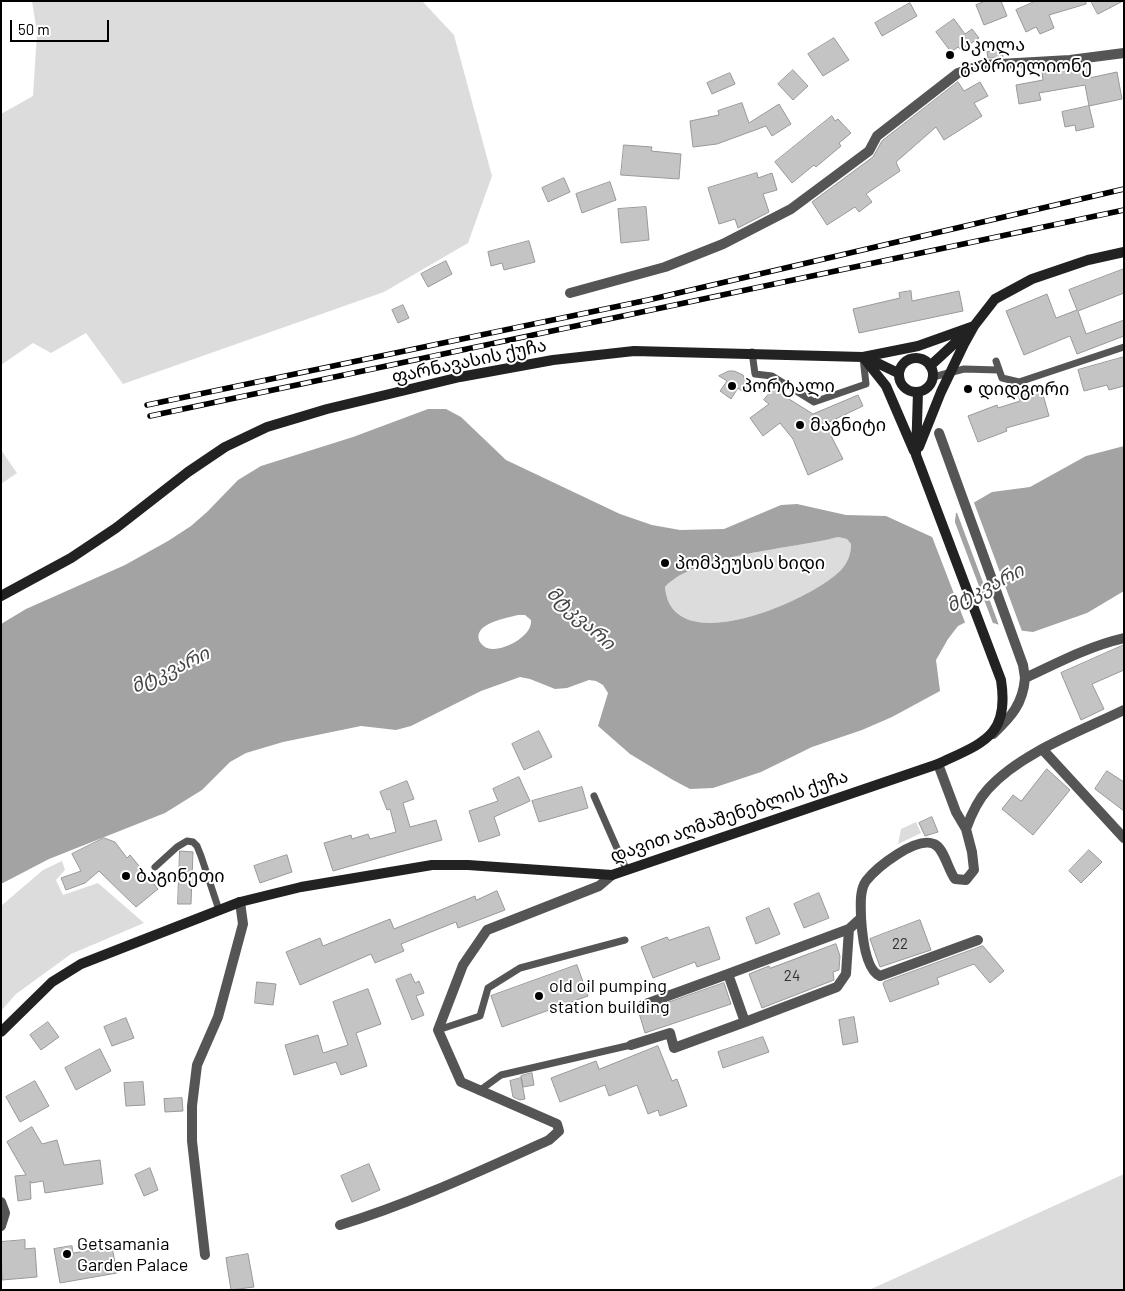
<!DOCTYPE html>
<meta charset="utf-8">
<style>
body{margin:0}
#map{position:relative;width:1125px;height:1291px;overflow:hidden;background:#fff;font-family:Barlow,sans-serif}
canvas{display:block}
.frame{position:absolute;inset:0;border:2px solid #000;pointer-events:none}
.scale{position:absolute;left:10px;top:20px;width:99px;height:22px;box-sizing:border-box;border:2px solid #000;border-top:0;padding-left:6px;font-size:15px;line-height:18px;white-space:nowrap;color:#000;-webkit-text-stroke:4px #fff;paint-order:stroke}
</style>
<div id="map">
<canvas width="1125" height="1291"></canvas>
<div class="frame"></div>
<div class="scale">50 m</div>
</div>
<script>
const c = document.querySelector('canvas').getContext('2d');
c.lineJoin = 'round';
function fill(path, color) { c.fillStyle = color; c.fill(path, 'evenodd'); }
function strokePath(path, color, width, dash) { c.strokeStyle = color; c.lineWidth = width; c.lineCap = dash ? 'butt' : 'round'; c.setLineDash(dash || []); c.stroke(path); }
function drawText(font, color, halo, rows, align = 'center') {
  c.font = font + ' Barlow,"Noto Sans Georgian",sans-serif'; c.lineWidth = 4; c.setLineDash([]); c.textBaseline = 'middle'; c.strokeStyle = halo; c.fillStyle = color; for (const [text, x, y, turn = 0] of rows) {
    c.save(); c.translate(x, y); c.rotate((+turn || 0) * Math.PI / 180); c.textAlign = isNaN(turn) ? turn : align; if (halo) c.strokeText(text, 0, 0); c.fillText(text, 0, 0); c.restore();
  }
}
const green = new Path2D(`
 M32,1H422L454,35L492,176L468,243L384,292L123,384L86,333L51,353L33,343L1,365V114L33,96L37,33Z
 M1,450L17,473L1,484Z
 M838,537L847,539L851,544C851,554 848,563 840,571C810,601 671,662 665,587C695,554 794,549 838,537Z
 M916,822L921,833L898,844L901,829Z
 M62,861L65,870L56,880L63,895L98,883L144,923L71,954L16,994L1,1011V906L43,870Z
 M1124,1174V1290H869Z`);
const water = new Path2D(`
 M428,409H446L461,417L506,460L620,514L652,525L680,530L724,529L781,505L797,504L846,515L886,516L932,537L954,528L956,513L992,492L1030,487L1086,456L1124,446V591L1087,613L1033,632L1016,630L987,621L970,620L958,626L948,639L936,660L940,691L892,717L862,730L812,747L761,772L713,788L690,789L673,780L630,754L598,726L608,693L603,685L596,681L589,680L567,688L555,689L530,679L520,677L481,691L411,726L396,730L361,726L283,742L246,753L230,762L202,790L165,813L49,859L1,884V624L26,609L125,565L168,541L191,526L207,512L238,480L261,466L353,437ZM838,537L847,539L851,544C851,554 848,563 840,571C810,601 671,662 665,587C695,554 794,549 838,537ZM518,615H525L531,620C533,636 502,653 487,648C484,647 480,643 479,640C474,623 507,618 518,615Z`);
const pier = new Path2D(`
 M973,500L1023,634L1000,628L956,510Z
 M953,517L994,626L987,623H971L966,625L931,534L952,526Z`);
const building = new Path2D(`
 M986,1H1001L1007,16L984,25L976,5Z
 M1036,1H1086V4L1049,15L1054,28L1040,34L1036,27L1026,32L1016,10Z
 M1091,1H1123L1098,14Z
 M910,3L917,16L882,36L875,23Z
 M954,19L965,34L972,29L979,38L961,50L958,47L951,52L936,32Z
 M834,38L849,60L823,76L808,54Z
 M1002,50L1003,57L988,58L987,52Z
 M1087,65L1089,78L1117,72L1122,99L1089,106L1085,85L1039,93L1041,100L1019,104L1016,85L1043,80L1042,71Z
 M793,70L808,86L793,100L778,84Z
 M730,73L735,84L712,94L707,83Z
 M958,82L964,91L980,82L988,96L974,103L982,116L944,140L936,127L896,162L900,171L866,194L872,202L859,212L855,207L827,225L812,202L873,157L882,141Z
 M742,103L749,123L779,104L791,124L772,136L766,126L717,144L693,147L690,121L719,115L718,111Z
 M1089,106L1094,127L1076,131L1075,125L1065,127L1062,112Z
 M832,116L835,121L838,119L851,133L839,143L841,146L816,167L814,165L792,183L775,162Z
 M624,145L652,147L651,151L681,154L679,179L621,175Z
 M757,173L758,178L772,173L777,190L763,194L769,212L738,228L735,219L719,224L708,188Z
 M564,178L570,192L548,202L542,188Z
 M610,182L616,200L582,213L576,194Z
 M646,207L649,240L621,243L618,209Z
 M529,241L535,262L504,270L502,263L491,266L488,252Z
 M446,261L452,274L428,287L421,274Z
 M1124,269V293L1078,311L1086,334L1124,320V336L1077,354L1070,336L1024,355L1006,311L1047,294L1056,318L1077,310L1069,290Z
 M911,291L912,301L959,291L963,311L859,333L853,309L900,298L899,293Z
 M403,305L409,318L398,323L392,310Z
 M1124,357V386L1109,390L1107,385L1084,391L1078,370Z
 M729,371H734L743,375L747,384L746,394L738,388L731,399L720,391L727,381L719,376Z
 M1040,384L1049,416L1006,428L1007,431L978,442L968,416L997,405L998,408L1020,401L1017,390Z
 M773,389L813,414L858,395L863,406L825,424L843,459L808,475L793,439L780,423L763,436L750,418L769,404L764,400Z
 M1124,645V670L1092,684L1104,709L1081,720L1061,673Z
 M539,731L552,757L524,770L512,744Z
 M1047,769L1070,790L1033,835L1002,809L1013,795L1021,801Z
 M1107,771L1124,782V811L1095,789Z
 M519,777L530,801L494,817L500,835L479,842L469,811L498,801L493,789Z
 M407,781L414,799L403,803L410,827L436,820L442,840L333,871L324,843L351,835L352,839L368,834L370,839L396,832L390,809L387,810L380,792Z
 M582,787L588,808L539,822L532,801Z
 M932,817L938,832L925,836L919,823Z
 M104,838L115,842L127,858L130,855L158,889L136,907L99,871L85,883L66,890L61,878L81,871L72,854Z
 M1089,850L1102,862L1081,883L1069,871Z
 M180,851L193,852L191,904H178Z
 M287,855L292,872L260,883L254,866Z
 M497,891L505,910L458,928L456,922L401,944L404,951L375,963L371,954L300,985L286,952L320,938L323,946L390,919L394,929L475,896L476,900Z
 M819,893L829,918L804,928L794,904Z
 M769,908L780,934L756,944L746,918Z
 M920,920L931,950L880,967L870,939Z
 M709,927L720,959L697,967L695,962L653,978L641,947L667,937L669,940Z
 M836,944L840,956L839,970L833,972L834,980L762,1008L749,974L769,966L770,968Z
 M983,946L1004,971L990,983L974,964L937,978L939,984L890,1002L883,984L884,982Z
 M577,965L588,996L502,1027L491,996Z
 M411,974L415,983L419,981L424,993L416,996L424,1015L412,1020L396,980Z
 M257,982L276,984L273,1005L255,1003Z
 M724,983L731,1004L645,1033L639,1013Z
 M368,989L381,1024L356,1033L367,1066L341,1075L336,1062L294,1075L285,1045L318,1035L323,1053L348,1045L333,1002Z
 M854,1017L858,1042L843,1045L839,1020Z
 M126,1018L134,1038L112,1046L104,1027Z
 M48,1022L59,1037L41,1050L30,1035Z
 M763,1037L769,1052L723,1068L718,1052Z
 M658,1046L672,1081L677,1079L687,1106L660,1116L658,1110L648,1114L637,1085L609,1096L605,1085L560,1102L551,1078L596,1061L599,1069Z
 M100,1049L111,1071L76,1090L65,1068Z
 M532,1073L534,1085L523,1087L521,1076Z
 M521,1078L525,1099L520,1100L513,1097L510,1081Z
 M35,1081L49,1106L20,1122L6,1097Z
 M143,1082L145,1105L126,1106L124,1083Z
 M182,1098L183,1111L165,1112L164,1099Z
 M32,1127L42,1144L57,1140L64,1165L100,1160L103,1184L45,1193L43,1181L31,1183L30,1181L31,1199L18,1201L15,1176L26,1175L7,1142Z
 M369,1164L380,1190L352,1202L341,1176Z
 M150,1168L158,1190L144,1196L135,1175Z
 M25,1240V1249L35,1248L37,1277L2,1280L1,1242Z
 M72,1246L73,1253L112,1247L117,1273L60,1283L54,1249Z
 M248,1254L254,1287L231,1290L226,1258Z`);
const service = new Path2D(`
 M752,352L755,374L772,376L814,402L866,384L863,358
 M996,361L1002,378L1019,382L1124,347
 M933,377L964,369L998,370
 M594,796L627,871
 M155,867L177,847L187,841L193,842L197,846L201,856L219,910
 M438,1030L480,1016L488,988L520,968L625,940
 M479,1091L501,1075L631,1045`);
const pedestrian = new Path2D(`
 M939,433L1023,665L1025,678`);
const minor = new Path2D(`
 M570,293L665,267L723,244L791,209L869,151L877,136L958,73L982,65L1070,60L1124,53
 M993,734C1011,717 1023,704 1025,678C1057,663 1089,646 1124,638
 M1043,750L1124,838
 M966,829C971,815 977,801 988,789C1020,753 1081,731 1124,710
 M861,918C862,933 865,970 880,976L978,940
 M643,1005L728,974
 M745,1022L837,987L846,974L849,929
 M631,1045L670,1033L674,1048L745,1022L728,974L849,929L861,918C861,907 859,891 866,881C877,867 916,836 934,844C944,848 948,870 955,879L966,880L974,870L972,852L966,829L956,812L938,764
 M1,1202L5,1213L1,1226
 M340,1225C412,1203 480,1171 549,1140L559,1131L557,1124L461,1082L438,1030L463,965L487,930L599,886L612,875
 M205,1255L192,1141V1106L197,1065L218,1017L243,924L240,902`);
const secondary = new Path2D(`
 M863,357L886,386L914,451
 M899 375a17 17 0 1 1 34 0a17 17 0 1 1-34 0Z
 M869,359L898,373
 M930,366L968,331
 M919,447L941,392L964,344L974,326L995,299L1032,279L1088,260L1124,252
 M1,596L71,558L116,528L188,472L225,447L267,427L327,409L460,377L553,360L634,351L863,357L918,346L974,326
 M1,1032L52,982L81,964L240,902L301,887L432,865H468L612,875L938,764C982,743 1010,737 1001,680L916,455L918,392`);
const rail = new Path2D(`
 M147,405L648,300L1124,189
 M150,416L1124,210`);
const markers = [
 [950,55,5,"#000"],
 [732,386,5,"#000"],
 [968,389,5,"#000"],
 [800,425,5,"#000"],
 [665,563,5,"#000"],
 [126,876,5,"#000"],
 [539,996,5,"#000"],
 [67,1254,5,"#000"]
];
const numberNames = [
 ["22",900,944],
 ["24",792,976]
];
const poiNames = [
 ["სკოლა",960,45],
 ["გაბრიელიონე",960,66],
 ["პორტალი",742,386],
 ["დიდგორი",978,389],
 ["მაგნიტი",810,425],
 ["პომპეუსის ხიდი",675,563],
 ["ბაგინეთი",136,876],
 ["old oil pumping",549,986],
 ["station building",549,1007],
 ["Getsamania",77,1244],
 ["Garden Palace",77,1265]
];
const streetNames = [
 ["ფარნავასის ქუჩა",469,361,-12],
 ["დავით აღმაშენებლის ქუჩა",729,816,-19]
];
const waterNames = [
 ["მტკვარი",985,588,-27],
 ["მტკვარი",581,618,42],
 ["მტკვარი",170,670,-25]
];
fill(green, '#dcdcdc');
fill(water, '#a3a3a3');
fill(pier, '#fff');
fill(building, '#c4c4c4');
strokePath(building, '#999', 1);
strokePath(service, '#555', 7);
strokePath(pedestrian, '#555', 10);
strokePath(minor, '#555', 10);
strokePath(secondary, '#222', 10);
strokePath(rail, '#000', 5.5);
strokePath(rail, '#fff', 4, [11]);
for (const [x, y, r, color] of markers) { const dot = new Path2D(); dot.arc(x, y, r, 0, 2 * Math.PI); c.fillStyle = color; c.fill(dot); strokePath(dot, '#fff', 2); }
drawText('15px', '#313131', null, numberNames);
drawText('18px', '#000', '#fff', poiNames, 'left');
drawText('18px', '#000', '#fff', streetNames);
drawText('italic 19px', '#444', '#fff', waterNames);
</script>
